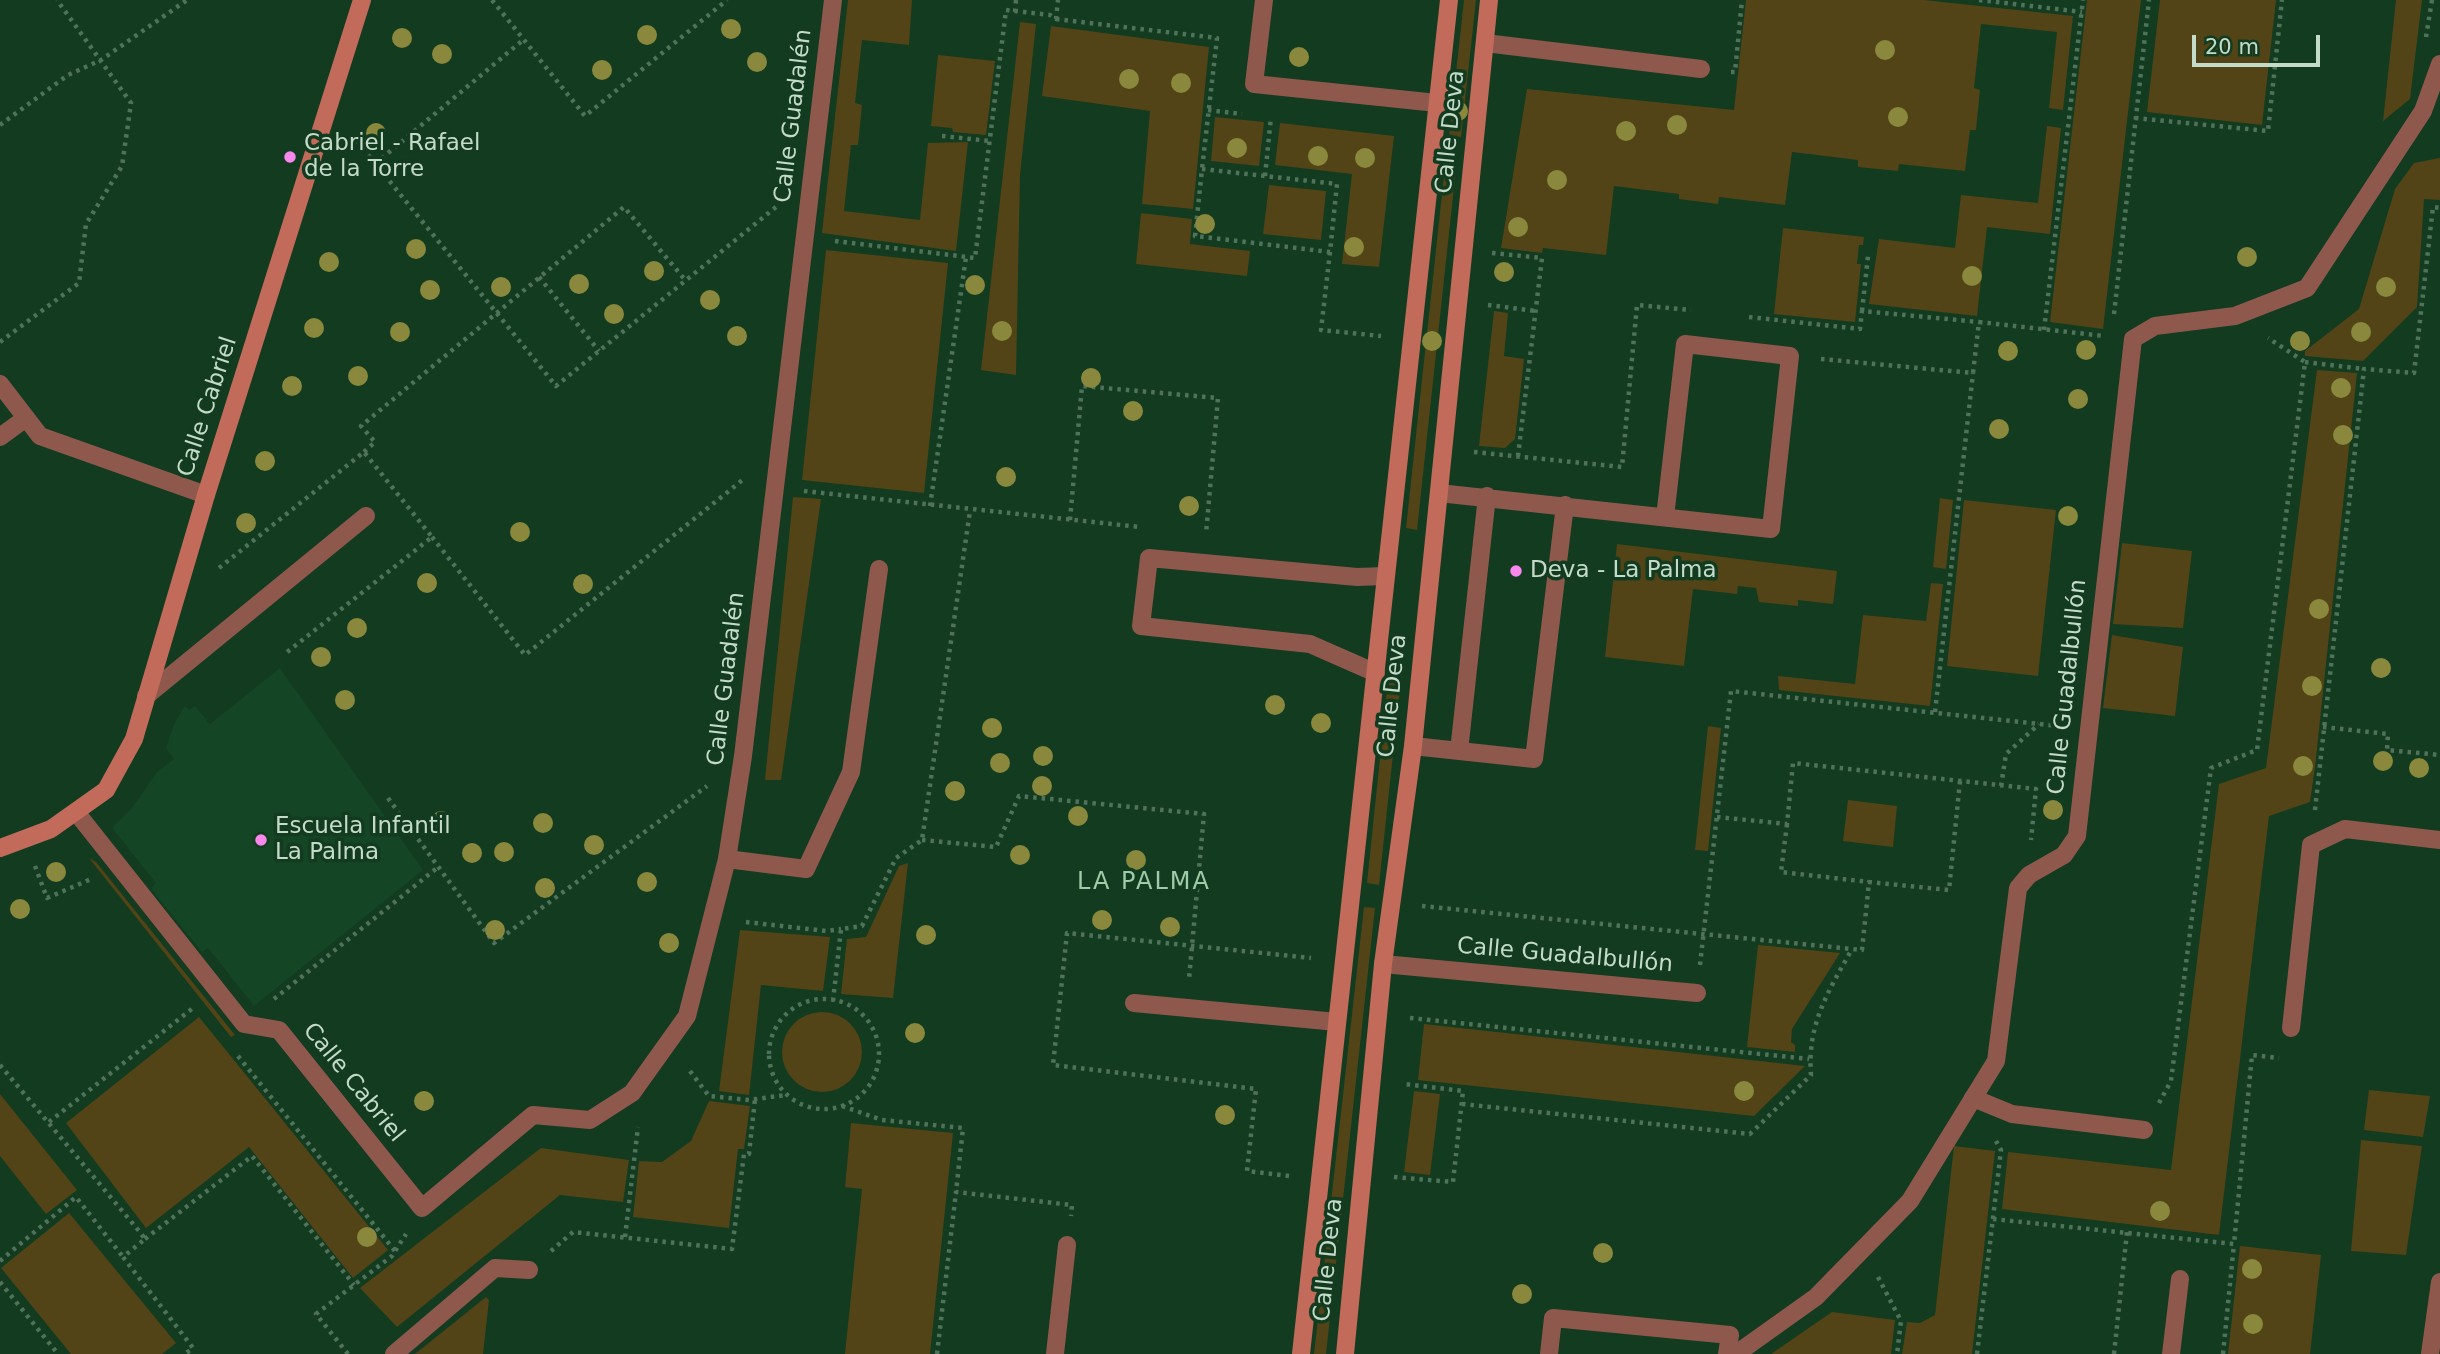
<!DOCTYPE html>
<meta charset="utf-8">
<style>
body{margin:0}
#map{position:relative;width:2440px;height:1354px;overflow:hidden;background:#123b20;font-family:"DejaVu Sans",sans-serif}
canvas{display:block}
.scale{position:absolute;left:2192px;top:35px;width:128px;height:32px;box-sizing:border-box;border:4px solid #c5dbca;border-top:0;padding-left:9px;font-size:21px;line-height:24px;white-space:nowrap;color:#c5dbca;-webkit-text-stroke:5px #123b20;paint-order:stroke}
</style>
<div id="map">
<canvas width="2440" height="1354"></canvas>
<div class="scale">20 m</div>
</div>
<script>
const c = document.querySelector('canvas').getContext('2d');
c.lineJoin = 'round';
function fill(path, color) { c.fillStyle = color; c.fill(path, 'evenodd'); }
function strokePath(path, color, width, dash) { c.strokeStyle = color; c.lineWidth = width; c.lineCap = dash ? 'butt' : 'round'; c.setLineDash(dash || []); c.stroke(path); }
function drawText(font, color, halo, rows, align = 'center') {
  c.font = font + ' "DejaVu Sans",sans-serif'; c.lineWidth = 7; c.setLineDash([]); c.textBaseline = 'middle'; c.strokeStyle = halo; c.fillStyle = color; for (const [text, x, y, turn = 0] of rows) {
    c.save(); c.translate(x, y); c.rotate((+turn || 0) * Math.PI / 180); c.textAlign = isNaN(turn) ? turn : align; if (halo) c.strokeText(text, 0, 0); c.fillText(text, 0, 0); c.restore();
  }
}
const built = new Path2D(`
 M280,668L423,870L254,1006L208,948L202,952L163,904L151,888L156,883L112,828L132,808L157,772L174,759L166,748L175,722L185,706L189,710L195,706L210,724Z`);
const green = new Path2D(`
 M848,0H912L909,45L862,40L855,103L862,105L858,145H851L844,211L920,220L928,143L968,142L956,251L822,233Z
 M1464,0H1476L1461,137L1449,136Z
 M1746,0H1924L2073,16L2063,110L2049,108L2057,32L1981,24L1974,88L1980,90L1976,130H1970L1965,171L1899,164L1898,171L1858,167V160L1792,152L1785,205L1719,197L1718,204L1679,199V194L1614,186L1606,255L1543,248L1542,253L1501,248L1527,89L1734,110Z
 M2087,0H2141L2103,329L2050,322Z
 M2160,0H2276L2262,125L2147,112Z
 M2396,0H2422L2410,99L2383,121Z
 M1020,22L1036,24L1020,175L1016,375L981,370Z
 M1051,26L1209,47L1193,209L1142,204L1150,111L1042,96Z
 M938,55L995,61L986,135L953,132L952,128L931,126Z
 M1215,117L1264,122L1259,166L1211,161Z
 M1280,123L1394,136L1379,267L1342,264L1352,174L1275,165Z
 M2047,126L2061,128L2050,234L1987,227L1977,316L1869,304L1879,239L1955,248L1961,195L2038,203Z
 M1446,157L1457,159L1417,530L1406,528Z
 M2440,158V200L2424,199L2417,307L2363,361L2305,356V351L2359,309L2395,189L2414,163Z
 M1269,185L1326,191L1321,240L1263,234Z
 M1141,213L1192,219L1190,244L1250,251L1247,276L1136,264Z
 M1783,228L1864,237L1863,245H1859L1857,264H1861L1855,322L1774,314Z
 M826,250L948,263L924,493L802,480Z
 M1494,311L1508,313L1504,356L1524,359L1515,439L1505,448L1479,446Z
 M2317,370L2357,373L2315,767L2310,802L2269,816L2219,1235L2002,1209L2008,1152L2171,1170L2219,784L2266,768Z
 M793,497L821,499L781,780H765Z
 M1940,498L1953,500L1946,569L1933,567Z
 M1964,500L2056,510L2038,676L1947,666Z
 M2122,543L2192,551L2183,628L2113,624Z
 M1617,544L1837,571L1833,604L1798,600V606L1759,602L1756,588L1738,586L1737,594L1693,589L1684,666L1605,657Z
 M1931,583L1943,584L1930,706L1779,690L1778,676L1855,684L1863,615L1926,621Z
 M2112,635L2183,647L2175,716L2103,708Z
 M1397,665L1402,670L1379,885L1367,883L1389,672L1392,666Z
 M1708,726L1721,728L1708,851L1695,850Z
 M1848,800L1897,806L1893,847L1843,841Z
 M89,858L96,862L235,1035L231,1037Z
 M908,863L893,998L841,994L847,939L866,937L899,866Z
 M1364,907L1375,908L1326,1354H1314Z
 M740,930L830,937L823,991L761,985L749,1095L719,1091Z
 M1758,945L1840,953L1792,1029L1791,1042L1795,1045V1052L1747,1047Z
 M782 1052a40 40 0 1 1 80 0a40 40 0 1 1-80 0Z
 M199,1017L388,1250L353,1278L249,1147L146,1228L66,1123Z
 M1424,1024L1805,1066L1754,1116L1418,1080Z
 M2369,1090L2430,1096L2423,1137L2364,1130Z
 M1414,1091L1440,1094L1430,1175L1404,1172Z
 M0,1094L77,1190L46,1214L0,1156Z
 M709,1101L750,1106L744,1149H738L729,1228L633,1217L639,1161L662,1162L691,1141Z
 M851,1123L953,1133L930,1354H845L862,1189L845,1187Z
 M2361,1140L2422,1146L2406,1255L2351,1251Z
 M1954,1146L1995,1151L1972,1354H1902L1907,1322L1920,1323L1935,1315Z
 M541,1148L629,1160L623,1202L560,1195L397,1327L360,1288Z
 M69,1213L176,1343L162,1354H71L1,1268Z
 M2240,1246L2321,1255L2310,1354H2228Z
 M486,1297L489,1300L483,1354H415Z
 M1832,1312L1895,1320L1891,1354H1771Z`);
const path = new Path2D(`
 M492,0L585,116L727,0
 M1979,0L2082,12
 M1015,12L1016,0
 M1056,19L1217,38L1202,169
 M2426,37L2432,0
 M1731,72H1735L1742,0
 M1208,110L1242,114
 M2135,118L2268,131L2282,0
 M0,125L68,75L101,60L187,0
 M352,135L556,386L776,207
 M942,136L990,141
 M375,164L523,40
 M1202,169L1337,184L1330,252L1195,236Z
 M1265,176L1271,117
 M835,241L975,258L1006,10L1050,15L1056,19L1058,0
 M1330,252L1321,330L1381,336
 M1492,253L1542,258L1518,456
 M539,277L599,351
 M1488,305L1536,311
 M1862,311L1868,256
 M2114,314L2149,0
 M1749,317L1860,329L1862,311L1979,322
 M2044,330L2083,0
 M0,342L79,283L86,224L122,166L131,103L57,0
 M1821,359L1973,373L1979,322L2104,336
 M2305,362L2364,369
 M364,452L375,442L361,426L624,207L686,281
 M1474,452L1622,467L1637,305L1691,310
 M804,491L1140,527
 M930,506L966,257
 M1070,520L1082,386L1218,398L1206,534
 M432,537L525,655L745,478
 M219,568L364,452L432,537L286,653
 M1935,712L1973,373
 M2323,727L2388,734L2387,750L2440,755
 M2001,786L2006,754L2039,724
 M388,798L494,943L707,786
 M2315,810L2364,369L2414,373L2433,207L2440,208
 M1717,817L1787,824L1793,763L2036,789L2031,840
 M1787,824L1781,872L1869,882
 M922,840L996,847L1019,796L1204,814L1189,979
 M35,866L47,898L91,879
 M1422,906L1862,950L1869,882L1949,890L1960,781
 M746,922L826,931L841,929
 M1700,965L1731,691L2058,726
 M274,999L437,868
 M769 1054a55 55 0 1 1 110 0a55 55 0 1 1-110 0Z
 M833,1001L841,929L862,926L896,858L922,840L970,511
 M1410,1018L1809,1059
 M238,1056L395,1251
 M0,1065L139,1231L145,1239L123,1257L193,1348L185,1354
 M690,1071L709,1096L749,1100L786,1095
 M2159,1103L2171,1081L2211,768L2257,750L2305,362L2268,338
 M1462,1104L1750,1134L1811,1075C1807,1024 1828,992 1852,949
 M842,1106L882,1120L963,1128L956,1192L1072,1205L1071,1216
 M49,1122L193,1008
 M1289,1176L1247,1171L1256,1089L1053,1065L1067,933L1311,958
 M1394,1177L1453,1182L1463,1091L1404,1084
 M1993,1219L2234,1244L2252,1055L2279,1058
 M625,1237L638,1127
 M145,1239L252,1156L354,1285
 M551,1251L573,1232L732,1249L744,1154H749L755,1099
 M0,1261L76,1197L123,1257
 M1878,1277L1901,1321L1897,1354
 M0,1282L58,1354
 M348,1354L316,1314L392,1256L406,1234
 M937,1354L956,1192
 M1977,1354L2001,1150L1996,1141
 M2114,1354L2127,1232
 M2223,1354L2234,1244`);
const lane = new Path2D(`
 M1264,0L1254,84L1437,103
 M1485,43L1701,69
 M1439,493L1771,529L1790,356L1685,344L1665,517
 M1376,673L1310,644L1141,626L1149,558L1357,577L1385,576
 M146,696L366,516
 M1413,746L1534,759L1565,505
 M1459,751L1487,496
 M727,859L806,869L851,772L879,569
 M1383,964L1697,993
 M1134,1003L1337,1022
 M2291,1028L2311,845L2345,829L2440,840
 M1973,1098L2012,1114L2144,1130
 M394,1354L495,1268L529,1270
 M1055,1354L1067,1245
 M1549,1354L1553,1318L1730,1335L1727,1354
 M2171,1354L2180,1279`);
const street = new Path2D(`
 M0,384L40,436L206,495
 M0,437L26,418
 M76,812L244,1024L279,1030L422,1208L533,1115L590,1120L632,1093L687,1016L727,859L743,756L833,0
 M1736,1354L1816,1297L1910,1201L1996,1061L2018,888L2029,875L2064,855L2077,836L2133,339L2155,326L2235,316L2307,288L2423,111L2440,64
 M2430,1354L2440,1282`);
const secondary = new Path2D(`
 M0,848L51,829L106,790L134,739L206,495L362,0
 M1301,1354L1449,0
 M1345,1354L1383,964L1413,746L1489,0`);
const trees = [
 [731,29],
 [647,35],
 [402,38],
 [1885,50],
 [442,54],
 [1299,57],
 [757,62],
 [602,70],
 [1129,79],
 [1181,83],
 [1458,111],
 [1898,117],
 [1677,125],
 [1626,131],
 [376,133],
 [1237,148],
 [1318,156],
 [1365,158],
 [1557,180],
 [1205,224],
 [1518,227],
 [1354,247],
 [416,249],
 [2247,257],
 [329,262],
 [654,271],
 [1504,272],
 [1972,276],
 [579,284],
 [975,285],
 [501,287],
 [2386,287],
 [430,290],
 [710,300],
 [614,314],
 [314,328],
 [1002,331],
 [400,332],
 [2361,332],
 [737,336],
 [1432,341],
 [2300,341],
 [2086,350],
 [2008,351],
 [358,376],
 [1091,378],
 [292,386],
 [2341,388],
 [2078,399],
 [1133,411],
 [1999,429],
 [2343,435],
 [265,461],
 [1006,477],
 [1189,506],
 [2068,516],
 [246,523],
 [520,532],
 [427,583],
 [583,584],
 [2319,609],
 [357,628],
 [321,657],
 [2381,668],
 [2312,686],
 [345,700],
 [1275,705],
 [1321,723],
 [992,728],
 [1043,756],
 [2383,761],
 [1000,763],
 [2303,766],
 [2419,768],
 [1042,786],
 [955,791],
 [2053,810],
 [1078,816],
 [441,821],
 [543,823],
 [594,845],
 [504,852],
 [472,853],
 [1020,855],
 [1136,860],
 [56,872],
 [647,882],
 [545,888],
 [20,909],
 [1102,920],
 [1170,927],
 [495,930],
 [926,935],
 [669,943],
 [915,1033],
 [1744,1091],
 [424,1101],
 [1225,1115],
 [2160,1211],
 [367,1237],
 [1603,1253],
 [2252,1269],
 [1522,1294],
 [2253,1324]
];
const markers = [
 [290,157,7,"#f888eb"],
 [1516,571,7,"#f888eb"],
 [261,840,7,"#f888eb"]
];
const streetNames = [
 ["Calle Guadalén",794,116,-83],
 ["Calle Deva",1451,132,-84],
 ["Calle Cabriel",208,407,-72],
 ["Calle Guadalén",727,679,-83],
 ["Calle Guadalbullón",2068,687,-84],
 ["Calle Deva",1393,696,-84],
 ["Calle Guadalbullón",1565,956,5],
 ["Calle Cabriel",353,1083,51],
 ["Calle Deva",1329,1260,-84]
];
const poiNames = [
 ["Cabriel - Rafael",304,144],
 ["de la Torre",304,170],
 ["Deva - La Palma",1530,571],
 ["Escuela Infantil",275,827],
 ["La Palma",275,853]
];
const neighbourhoodNames = [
 ["LA PALMA",1144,883]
];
fill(built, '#144525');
fill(green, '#524416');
strokePath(path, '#50725b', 4.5, [3.5, 5]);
strokePath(lane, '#8f584d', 18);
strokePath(street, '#8f584d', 18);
strokePath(secondary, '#c26b5b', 18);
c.fillStyle = '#89883d';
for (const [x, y] of trees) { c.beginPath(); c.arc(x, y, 10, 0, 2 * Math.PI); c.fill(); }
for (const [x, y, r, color] of markers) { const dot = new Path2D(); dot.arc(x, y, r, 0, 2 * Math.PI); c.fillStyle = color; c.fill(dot); strokePath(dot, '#123b20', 2.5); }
drawText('23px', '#c5dbca', '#123b20', streetNames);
drawText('23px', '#c5dbca', '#123b20', poiNames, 'left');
c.letterSpacing = '2px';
drawText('24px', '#9fcba9', '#123b20', neighbourhoodNames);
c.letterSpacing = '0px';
</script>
